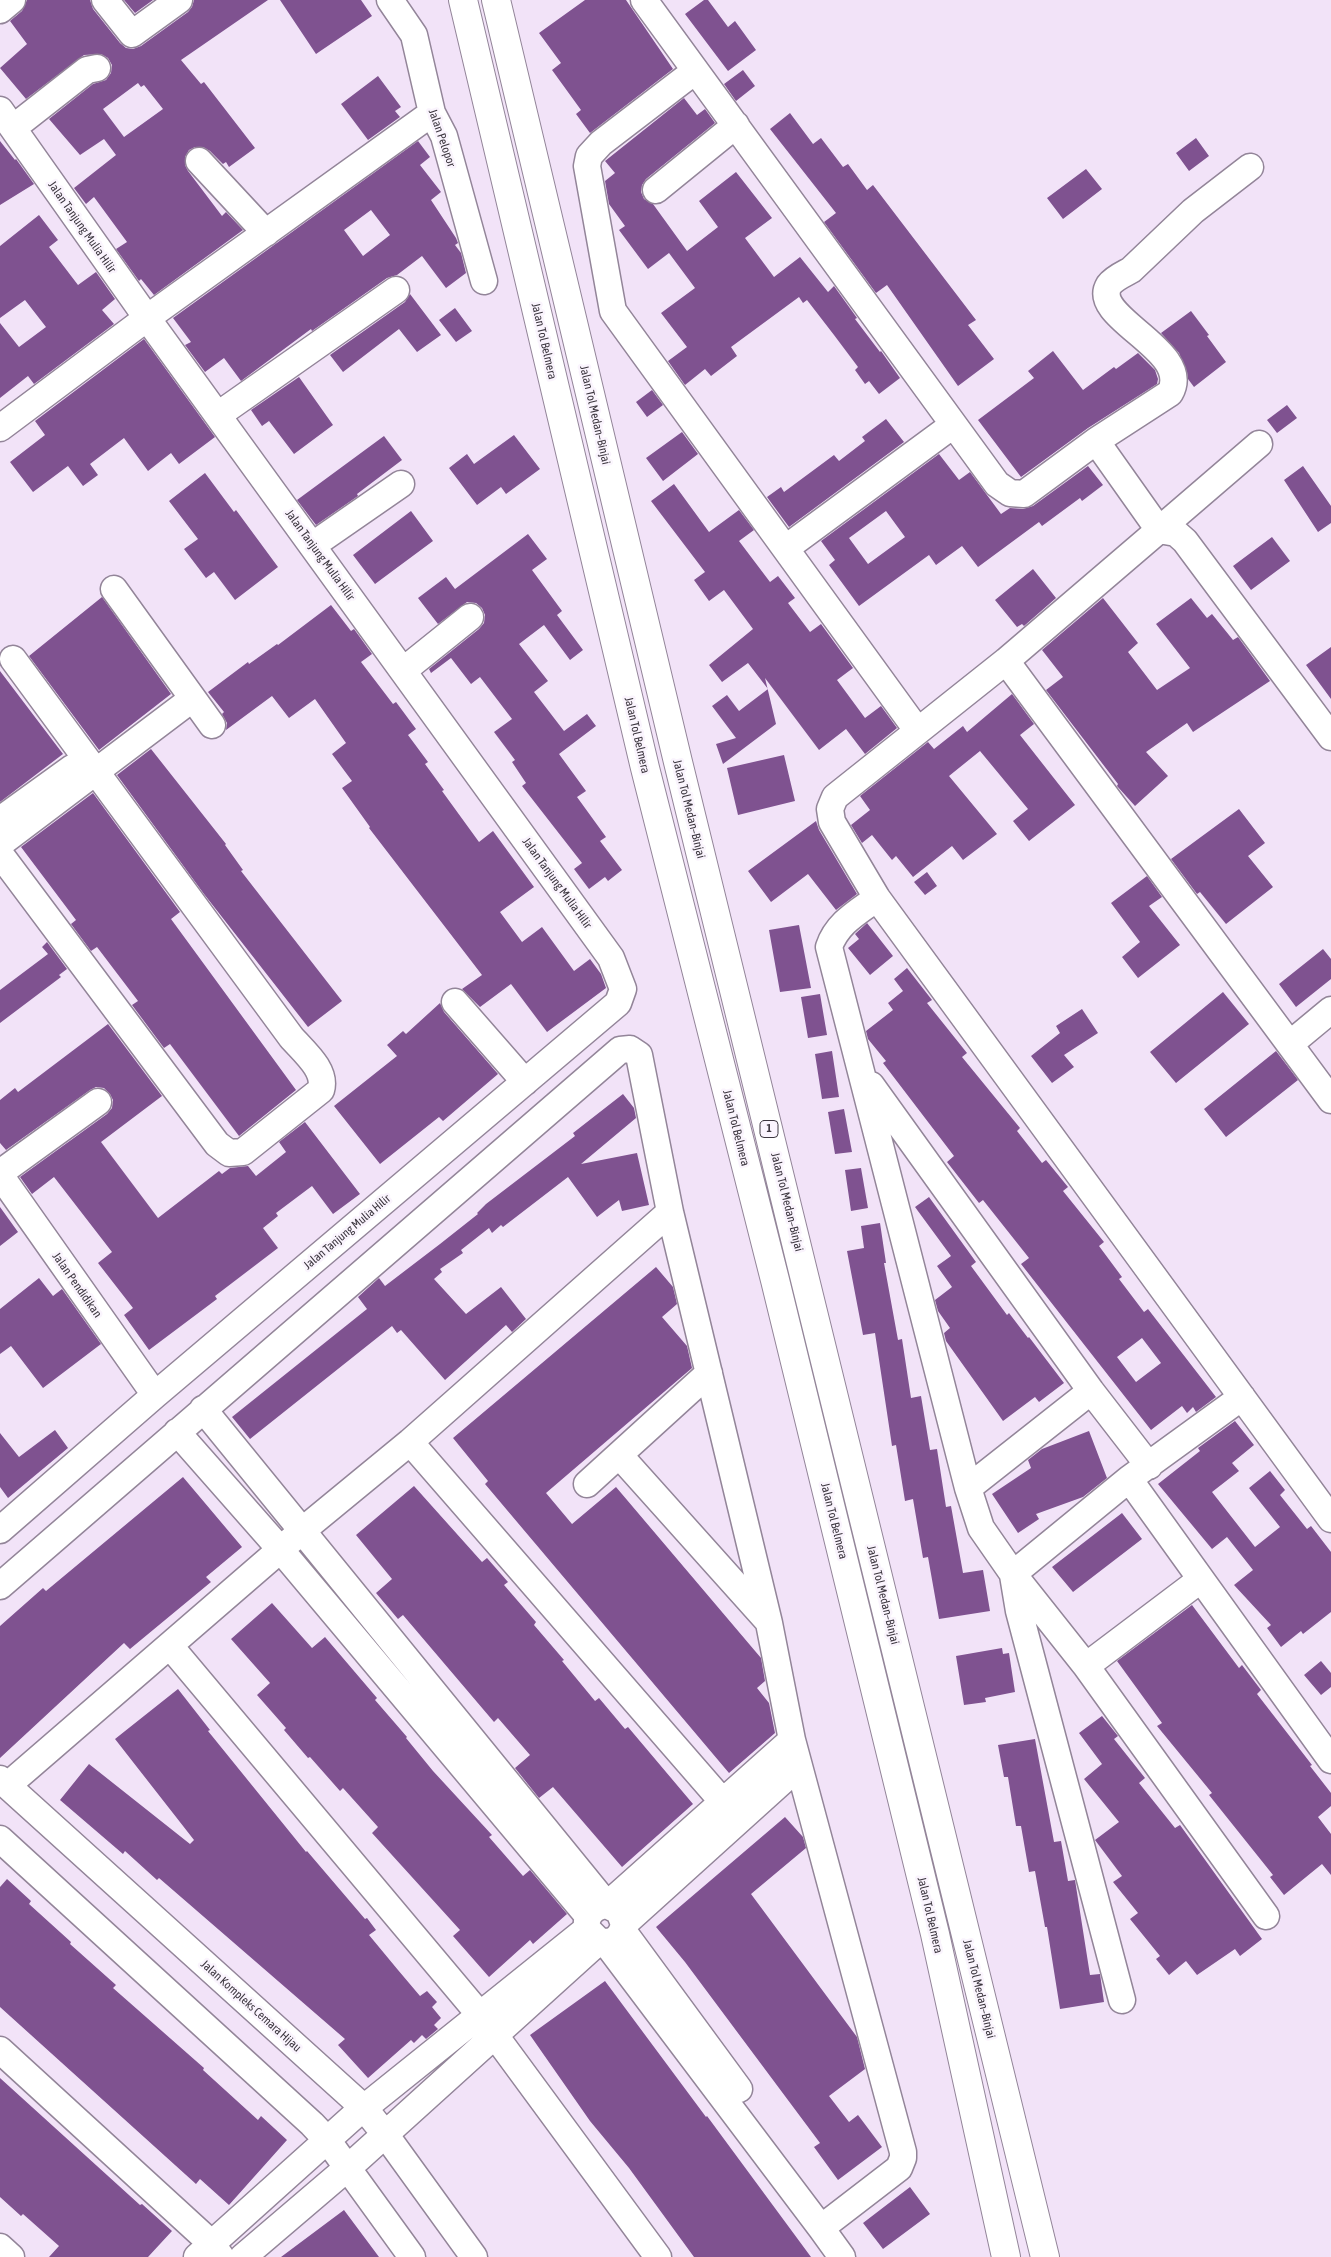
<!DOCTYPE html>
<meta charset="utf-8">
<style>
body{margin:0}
canvas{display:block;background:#f2e3f8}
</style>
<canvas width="1331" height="2257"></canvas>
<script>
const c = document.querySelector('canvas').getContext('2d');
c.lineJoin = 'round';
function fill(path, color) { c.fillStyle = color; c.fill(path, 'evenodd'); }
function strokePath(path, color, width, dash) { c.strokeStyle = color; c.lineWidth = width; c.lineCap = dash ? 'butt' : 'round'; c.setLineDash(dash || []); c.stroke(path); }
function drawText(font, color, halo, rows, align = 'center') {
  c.font = font + ' "Asap Condensed",sans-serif'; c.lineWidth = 5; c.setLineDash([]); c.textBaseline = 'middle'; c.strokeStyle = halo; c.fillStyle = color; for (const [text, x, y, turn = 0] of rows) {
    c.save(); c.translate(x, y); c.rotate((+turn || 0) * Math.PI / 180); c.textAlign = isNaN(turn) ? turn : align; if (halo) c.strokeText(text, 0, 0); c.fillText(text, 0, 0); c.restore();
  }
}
const building = new Path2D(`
 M27,0H90L93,9L120,43L126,48L133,49L141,46L188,12L192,7L194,0H268L181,60L201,84L204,82L255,148L229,167L226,162L223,164L210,151L203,147H195L189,150L185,157V165L188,171L222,216L226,212L243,230L154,295L141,279L139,281L116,249L127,242L94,197L86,204L74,188L116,155L104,139L80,155L49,119L93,84L106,80L111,73L112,65L108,58L101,54L84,55L26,99L0,68L27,44L10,21L22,11ZM138,83L141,87L144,85L163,109L124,137L103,109Z
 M124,0H153L135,13Z
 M280,0H361L372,16L316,54Z
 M585,0H626L673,69L590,133L576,114L581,110L552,70L561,63L539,33Z
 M704,0H708L728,27L735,21L756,50L728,71L685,14Z
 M743,70L755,86L736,101L724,84Z
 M378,76L401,107L395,111L400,117L368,140L341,104Z
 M684,98L697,115L705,109L715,123L646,179L642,185L641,192L644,199L653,204L687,251L718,227L699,201L736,172L772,218L745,238L774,277L800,257L828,292L834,286L857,318L855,319L880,352L881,351L900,378L879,394L869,381L865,384L855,370L858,367L834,335L807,300L803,303L799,297L731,347L737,356L711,376L705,369L685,385L668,361L687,347L661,313L695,288L669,253L648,269L619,230L625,226L609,204L605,181L615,173L605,161Z
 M790,113L813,144L821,138L843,167L848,164L867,190L873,185L976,320L968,325L994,359L958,386L887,285L876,293L824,222L836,213L770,129Z
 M1196,138L1209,156L1189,171L1176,153Z
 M0,141L15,160L16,159L34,184L0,205Z
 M418,141L430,157L420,165L441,192L431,200L456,238L458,243L455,245L461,253L466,273L446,288L422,256L397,275L387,278L312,331L311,329L241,381L224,358L205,372L185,345L191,342L173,318ZM371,210L390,235L363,256L344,230Z
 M1086,169L1102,189L1063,219L1047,198Z
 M39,215L58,240L49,247L78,285L96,272L115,299L102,310L114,324L34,384L28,376L0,398V323L19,347L46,327L25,300L0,318V246Z
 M410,294L441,335L417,352L399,329L343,372L330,355L405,302Z
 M455,308L472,331L456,342L439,320Z
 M1191,311L1209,335L1207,336L1226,362L1194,387L1188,379L1187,372L1179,353L1161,333Z
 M144,339L215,437L179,464L171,453L148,471L124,438L90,464L98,475L83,486L68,466L33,492L10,462L45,435L35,421Z
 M1053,351L1083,390L1114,367L1116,369L1138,353L1155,370L1158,379L1157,384L1088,428L1021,477L978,420L1034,378L1028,371Z
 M299,377L333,425L294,454L269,421L262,426L251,410Z
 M652,390L663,405L647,417L636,402Z
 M1287,405L1297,418L1277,433L1267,420Z
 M886,419L904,442L789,527L767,497L781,487L784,492L834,455L839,461L865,441L862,437Z
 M682,432L698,454L663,481L646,458Z
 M514,435L540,469L506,494L501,487L477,505L449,468L467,454L474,464Z
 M384,436L402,460L357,494L358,496L316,525L297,500Z
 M939,454L959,480L970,472L1001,514L1010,508L1023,509L1033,506L1088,466L1103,485L1082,501L1080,498L1042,526L1039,522L978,567L962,546L936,565L929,555L859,606L829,565L835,560L821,541ZM886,511L905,537L868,564L849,538Z
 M1303,466L1331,506V523L1318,532L1284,480Z
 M205,473L234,512L236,510L278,567L235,600L214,572L206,578L184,549L198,539L169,501Z
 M674,484L709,532L739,510L754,530L739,541L770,582L778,576L795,598L788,603L810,632L821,624L853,668L837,680L865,718L881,706L897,728L865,754L846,729L819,750L765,678L776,724L723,764L716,744L736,738L712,706L727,695L739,711L768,689L748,663L722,682L709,665L753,629L724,590L709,601L694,580L705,572L651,501Z
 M411,511L433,541L375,584L353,555Z
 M528,534L547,559L532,570L562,611L557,615L583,650L570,660L544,625L519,644L548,681L534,692L564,731L587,714L596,726L559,754L586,791L577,797L606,837L600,841L622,870L608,881L605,877L589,889L574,869L582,863L522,786L526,783L512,762L515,760L494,732L512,719L480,677L471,684L451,658L431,673L429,669L479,629L484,623L485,615L482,608L476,603L467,602L438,624L418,598L446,577L455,589Z
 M1272,537L1290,561L1251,590L1233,566Z
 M1033,569L1056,598L1024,626L1022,624L1017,627L995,600Z
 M102,597L171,694L99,750L29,656Z
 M1103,598L1138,643L1128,652L1157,690L1190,668L1156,624L1191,598L1207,618L1212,614L1233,640L1238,637L1270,681L1193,732L1187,723L1146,752L1168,776L1135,806L1117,786L1118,784L1046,690L1063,677L1042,650Z
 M331,605L351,631L354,629L372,654L361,662L393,704L396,702L416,729L408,735L428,762L425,764L444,790L442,791L479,842L493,831L534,887L500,912L522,942L542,927L574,971L590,959L601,974L606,988L547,1032L511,984L480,1007L462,989L482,975L369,828L370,827L342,788L352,781L332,754L346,743L315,699L289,718L272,696L226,730L227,723L222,714L224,712L208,692L248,662L249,664L277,644L278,645Z
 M1331,647V699L1306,665Z
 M0,671L63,754L0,802Z
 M1012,694L1034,724L1020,735L1075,805L1029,841L1013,821L1028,809L980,751L949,776L997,834L963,860L952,846L913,877L896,856L892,860L872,835L862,843L851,825L870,810L860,796L928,742L934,749L963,726L967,732Z
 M151,749L226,844L225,845L243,870L241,871L342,1001L308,1027L204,894L117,775Z
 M784,755L795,801L738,815L727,768Z
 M93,793L180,912L171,919L296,1090L239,1136L170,1044L164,1048L132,1005L138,1001L97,947L91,951L71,924L76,920L21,847Z
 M1239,809L1265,843L1248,856L1273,887L1226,924L1200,892L1197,894L1171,859Z
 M816,821L819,830L857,894L836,910L808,874L771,902L748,871Z
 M927,872L937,886L925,895L914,882Z
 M1147,876L1162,897L1149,906L1180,945L1138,978L1122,957L1140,942L1111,903Z
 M867,923L893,956L870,975L848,948L859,939L855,934Z
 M799,925L811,988L780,992L769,930Z
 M47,942L67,969L59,975L61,977L0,1023V990L48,954L42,947Z
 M1323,949L1331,959V979L1296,1007L1279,984Z
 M907,968L932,1000L927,1003L967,1053L962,1057L1020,1128L1017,1131L1042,1163L1046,1160L1068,1187L1063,1191L1104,1242L1099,1246L1122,1277L1119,1279L1144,1312L1148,1309L1216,1397L1196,1412L1193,1407L1187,1413L1182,1406L1151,1430L1021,1264L1029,1258L983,1200L979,1203L947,1162L954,1156L883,1063L886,1061L868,1039L866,1031L893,1010L888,1003L903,991L894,979ZM1142,1338L1161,1363L1136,1382L1117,1357Z
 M1223,992L1249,1024L1176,1083L1150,1052Z
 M820,994L827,1035L808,1038L801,997Z
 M440,1003L444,1012L498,1074L443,1121L439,1117L380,1164L334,1106L397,1056L387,1045L403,1031L406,1034Z
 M1082,1009L1098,1033L1064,1055L1074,1067L1052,1083L1031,1056L1060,1033L1056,1026Z
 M108,1024L162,1096L101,1142L158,1218L219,1171L222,1174L230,1168L248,1166L256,1176L286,1152L279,1142L305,1122L360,1194L333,1214L312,1186L276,1213L278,1216L263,1228L278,1248L215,1296L217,1299L149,1350L124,1315L133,1308L98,1263L112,1252L54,1177L32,1194L20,1177L107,1114L112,1108L113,1100L110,1094L104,1088L96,1087L90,1090L6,1150L0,1143V1100L15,1088L18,1092Z
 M832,1051L839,1097L822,1099L815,1054Z
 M1276,1051L1298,1080L1226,1137L1204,1109Z
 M623,1094L634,1108L636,1118L581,1164L637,1153L649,1205L622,1211L619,1200L597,1217L568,1177L503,1227L501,1225L492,1233L489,1228L461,1250L463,1253L440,1269L442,1272L434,1279L466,1314L501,1287L526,1319L512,1332L506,1325L445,1380L401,1330L397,1333L392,1326L250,1439L232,1417L367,1309L358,1297L379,1278L385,1286L440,1244L478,1214L477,1213L486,1204L575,1136L573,1133Z
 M844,1109L852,1152L835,1154L828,1112Z
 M861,1168L868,1208L851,1211L845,1170Z
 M929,1197L976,1262L971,1266L1007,1315L1009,1313L1028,1338L1029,1337L1064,1383L1039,1402L1035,1397L1003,1421L946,1341L944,1333L950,1328L938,1311L935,1300L952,1287L937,1266L951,1256L915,1207Z
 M0,1207L18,1232L0,1246Z
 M880,1223L886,1263H884L898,1340L902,1339L911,1398L921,1396L930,1450L937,1449L946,1507L951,1506L963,1573L983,1570L990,1611L939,1619L928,1557L923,1558L913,1499L905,1501L896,1445L892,1446L875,1333L863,1335L847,1251L864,1248L861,1226Z
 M656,1267L673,1287L677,1304L662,1317L687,1346L692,1368L546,1493L572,1524L616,1487L761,1658L765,1681L757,1688L769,1703L775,1733L729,1773L485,1484L488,1481L453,1438Z
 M39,1278L53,1296L62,1289L101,1344L43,1388L11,1346L0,1354V1309Z
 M1235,1421L1254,1445L1232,1463L1239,1471L1212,1492L1255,1547L1280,1527L1249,1488L1270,1471L1285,1490L1280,1495L1307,1529L1311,1526L1331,1552V1612L1303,1634L1301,1631L1281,1647L1267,1628L1271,1625L1234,1585L1253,1570L1227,1537L1212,1549L1158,1484L1200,1451L1198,1448Z
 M55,1430L68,1448L8,1498L0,1487V1433L19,1457Z
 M1089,1431L1107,1478L1083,1497L1036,1514L1039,1519L1018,1533L992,1494L1031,1468L1028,1460L1042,1449Z
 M183,1477L242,1547L206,1577L211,1582L130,1649L124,1643L0,1758V1626L43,1588L46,1591Z
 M414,1486L482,1562L487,1558L508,1582L504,1585L536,1622L534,1625L564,1660L562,1661L595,1701L599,1698L625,1729L628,1727L693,1804L622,1867L553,1787L539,1798L515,1768L530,1755L498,1718L494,1722L403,1615L398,1619L376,1593L392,1579L356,1535Z
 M1122,1513L1142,1539L1073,1592L1052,1567Z
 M272,1603L312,1648L325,1637L377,1698L375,1700L407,1737L406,1738L433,1771L492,1835L489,1837L523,1876L530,1870L567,1914L533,1944L530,1940L489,1977L453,1936L460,1930L372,1833L378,1827L343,1788L340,1791L310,1757L308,1758L284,1730L286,1728L257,1695L270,1683L231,1639Z
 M1192,1605L1239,1668L1242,1665L1261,1690L1257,1694L1312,1765L1310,1766L1331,1793V1806L1318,1817L1331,1834V1875L1322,1864L1284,1895L1270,1877L1273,1875L1209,1795L1212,1793L1157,1726L1162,1723L1117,1661Z
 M1002,1648L1003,1654L1009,1653L1015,1692L985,1698L986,1702L964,1705L956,1656Z
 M1321,1661L1331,1673V1687L1321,1695L1304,1675Z
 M178,1689L210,1730L208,1731L306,1852L307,1851L365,1919L367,1918L376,1930L369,1935L398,1970L420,1996L427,1991L437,2002L432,2007L441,2018L434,2025L438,2029L426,2039L422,2035L414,2043L411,2040L368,2078L338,2045L345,2039L159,1878L157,1880L125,1851L123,1854L60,1800L89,1764L190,1844L194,1840L115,1739Z
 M1102,1716L1118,1736L1114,1739L1145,1778L1139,1783L1175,1828L1180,1825L1262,1939L1240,1956L1235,1949L1197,1975L1186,1961L1169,1975L1156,1959L1160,1956L1130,1919L1138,1913L1113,1882L1122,1876L1095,1840L1119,1822L1084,1779L1102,1764L1079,1733Z
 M1035,1739L1054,1842L1061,1841L1068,1881L1075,1880L1090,1975L1100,1974L1104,2002L1060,2009L1047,1927H1045L1035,1871L1029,1872L1021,1826H1016L1008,1777H1004L998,1745Z
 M785,1817L803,1837L806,1848L751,1894L857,2037L865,2069L829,2096L849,2122L858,2115L882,2147L838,2180L814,2147L820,2143L685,1962L656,1927Z
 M7,1879L31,1901L29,1904L71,1942L70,1944L116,1985L113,1988L204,2068L203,2070L258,2120L261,2116L287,2140L229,2205L200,2179L196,2184L0,2007V1887Z
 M605,1981L706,2117L707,2116L811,2257H694L629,2168L590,2121L530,2035Z
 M0,2078L140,2205L142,2204L172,2231L148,2257H49L59,2246L23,2214L21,2216L0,2197Z
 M910,2187L930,2214L883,2249L863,2223Z
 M344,2210L379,2257H281Z`);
const minor = new Path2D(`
 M105,0L132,34L179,0
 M390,0L414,35L432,113L444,136L484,281
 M644,0L997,484L1010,493L1024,494L1096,441L1159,530L1006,661L835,797L830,809L832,822L877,898L1331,1519
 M0,10L12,0
 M695,71L601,143L589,156L587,166L613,311L917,730
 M0,110L147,318L611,958L623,989L618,1003L155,1395L0,1530
 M13,128L87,70L97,68
 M199,161L266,233
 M656,190L736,125
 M218,415L396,290
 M0,428L147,318L432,113
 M1096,441L1170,393C1194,350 1089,318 1109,285C1114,278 1124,274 1131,270L1193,211L1250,167
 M1259,444L1159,530L1176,533L1185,541L1331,737
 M313,545L401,484
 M786,548L953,425
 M114,589L212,725
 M1006,661L1331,1100
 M404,670L470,617
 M0,820L72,768
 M0,844L192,699
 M0,854L217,1144L229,1153L243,1152L321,1090C327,1070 303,1051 291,1037L13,659
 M877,898C858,912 837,923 829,947L968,1488L981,1528L1013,1574L1086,1666L1266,1916
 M455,1002L525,1082
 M1290,1044L1331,1010
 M871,1085L1091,1391L1149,1466
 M0,1173L98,1102
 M0,1175L155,1395
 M203,1409L607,1905L619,1911L624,1924C621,1938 613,1944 599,1941L587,1929C585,1915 593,1907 607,1905L792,1740
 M177,1432L280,1549L588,1916
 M410,1442L723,1802
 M620,1456L767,1620
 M1129,1479L1331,1760
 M587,1484L709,1373
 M968,1488L1091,1391
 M1013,1574L1129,1479L1242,1397
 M1013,1575L1019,1611L1122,2000
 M0,1586L620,1050L630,1049L639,1055L670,1212L769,1623L792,1740L903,2152V2158L899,2168L821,2228L842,2257
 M170,1646L480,2015L658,2257
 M1086,1666L1200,1580
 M0,1779L364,2108L385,2134L474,2257
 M8,1785L303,1530L410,1442L670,1212
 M0,1839L312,2124L328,2141L412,2257
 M624,1924L799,1766
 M623,1931L739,2089
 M606,1943L821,2228
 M0,2050L212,2244L221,2257
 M0,2247L11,2257
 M197,2257L354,2116L587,1929
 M243,2257L359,2158L599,1941`);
const highway = new Path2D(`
 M463,0L645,768L775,1280L935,1934L1006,2257
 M496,0L678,762L1045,2257`);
const shields = [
 [769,1129,18]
];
const shieldNames = [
 ["1",769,1129]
];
const streetNames = [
 ["Jalan Pelopor",442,138,71],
 ["Jalan Tanjung Mulia Hilir",82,227,55],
 ["Jalan Tol Belmera",544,341,77],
 ["Jalan Tol Medan–Binjai",595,415,77],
 ["Jalan Tanjung Mulia Hilir",320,555,54],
 ["Jalan Tol Belmera",637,735,77],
 ["Jalan Tol Medan–Binjai",689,809,76],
 ["Jalan Tanjung Mulia Hilir",557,883,54],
 ["Jalan Tol Belmera",736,1128,76],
 ["Jalan Tol Medan–Binjai",787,1202,76],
 ["Jalan Tanjung Mulia Hilir",347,1232,-40],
 ["Jalan Pendidikan",77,1285,55],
 ["Jalan Tol Belmera",834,1521,76],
 ["Jalan Tol Medan–Binjai",883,1595,76],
 ["Jalan Tol Belmera",930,1915,77],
 ["Jalan Tol Medan–Binjai",979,1989,76],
 ["Jalan Kompleks Cemara Hijau",251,2006,42]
];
fill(building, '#7f5290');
strokePath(minor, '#938599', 29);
strokePath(highway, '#938599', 30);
strokePath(minor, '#fff', 26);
strokePath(highway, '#fff', 28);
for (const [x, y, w] of shields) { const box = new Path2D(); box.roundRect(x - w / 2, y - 8.5, w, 17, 4); c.fillStyle = '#faf4fd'; c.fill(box); strokePath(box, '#3d3740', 1); }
drawText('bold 11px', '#3d3740', null, shieldNames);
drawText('12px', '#3d3740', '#faf4fd', streetNames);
</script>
